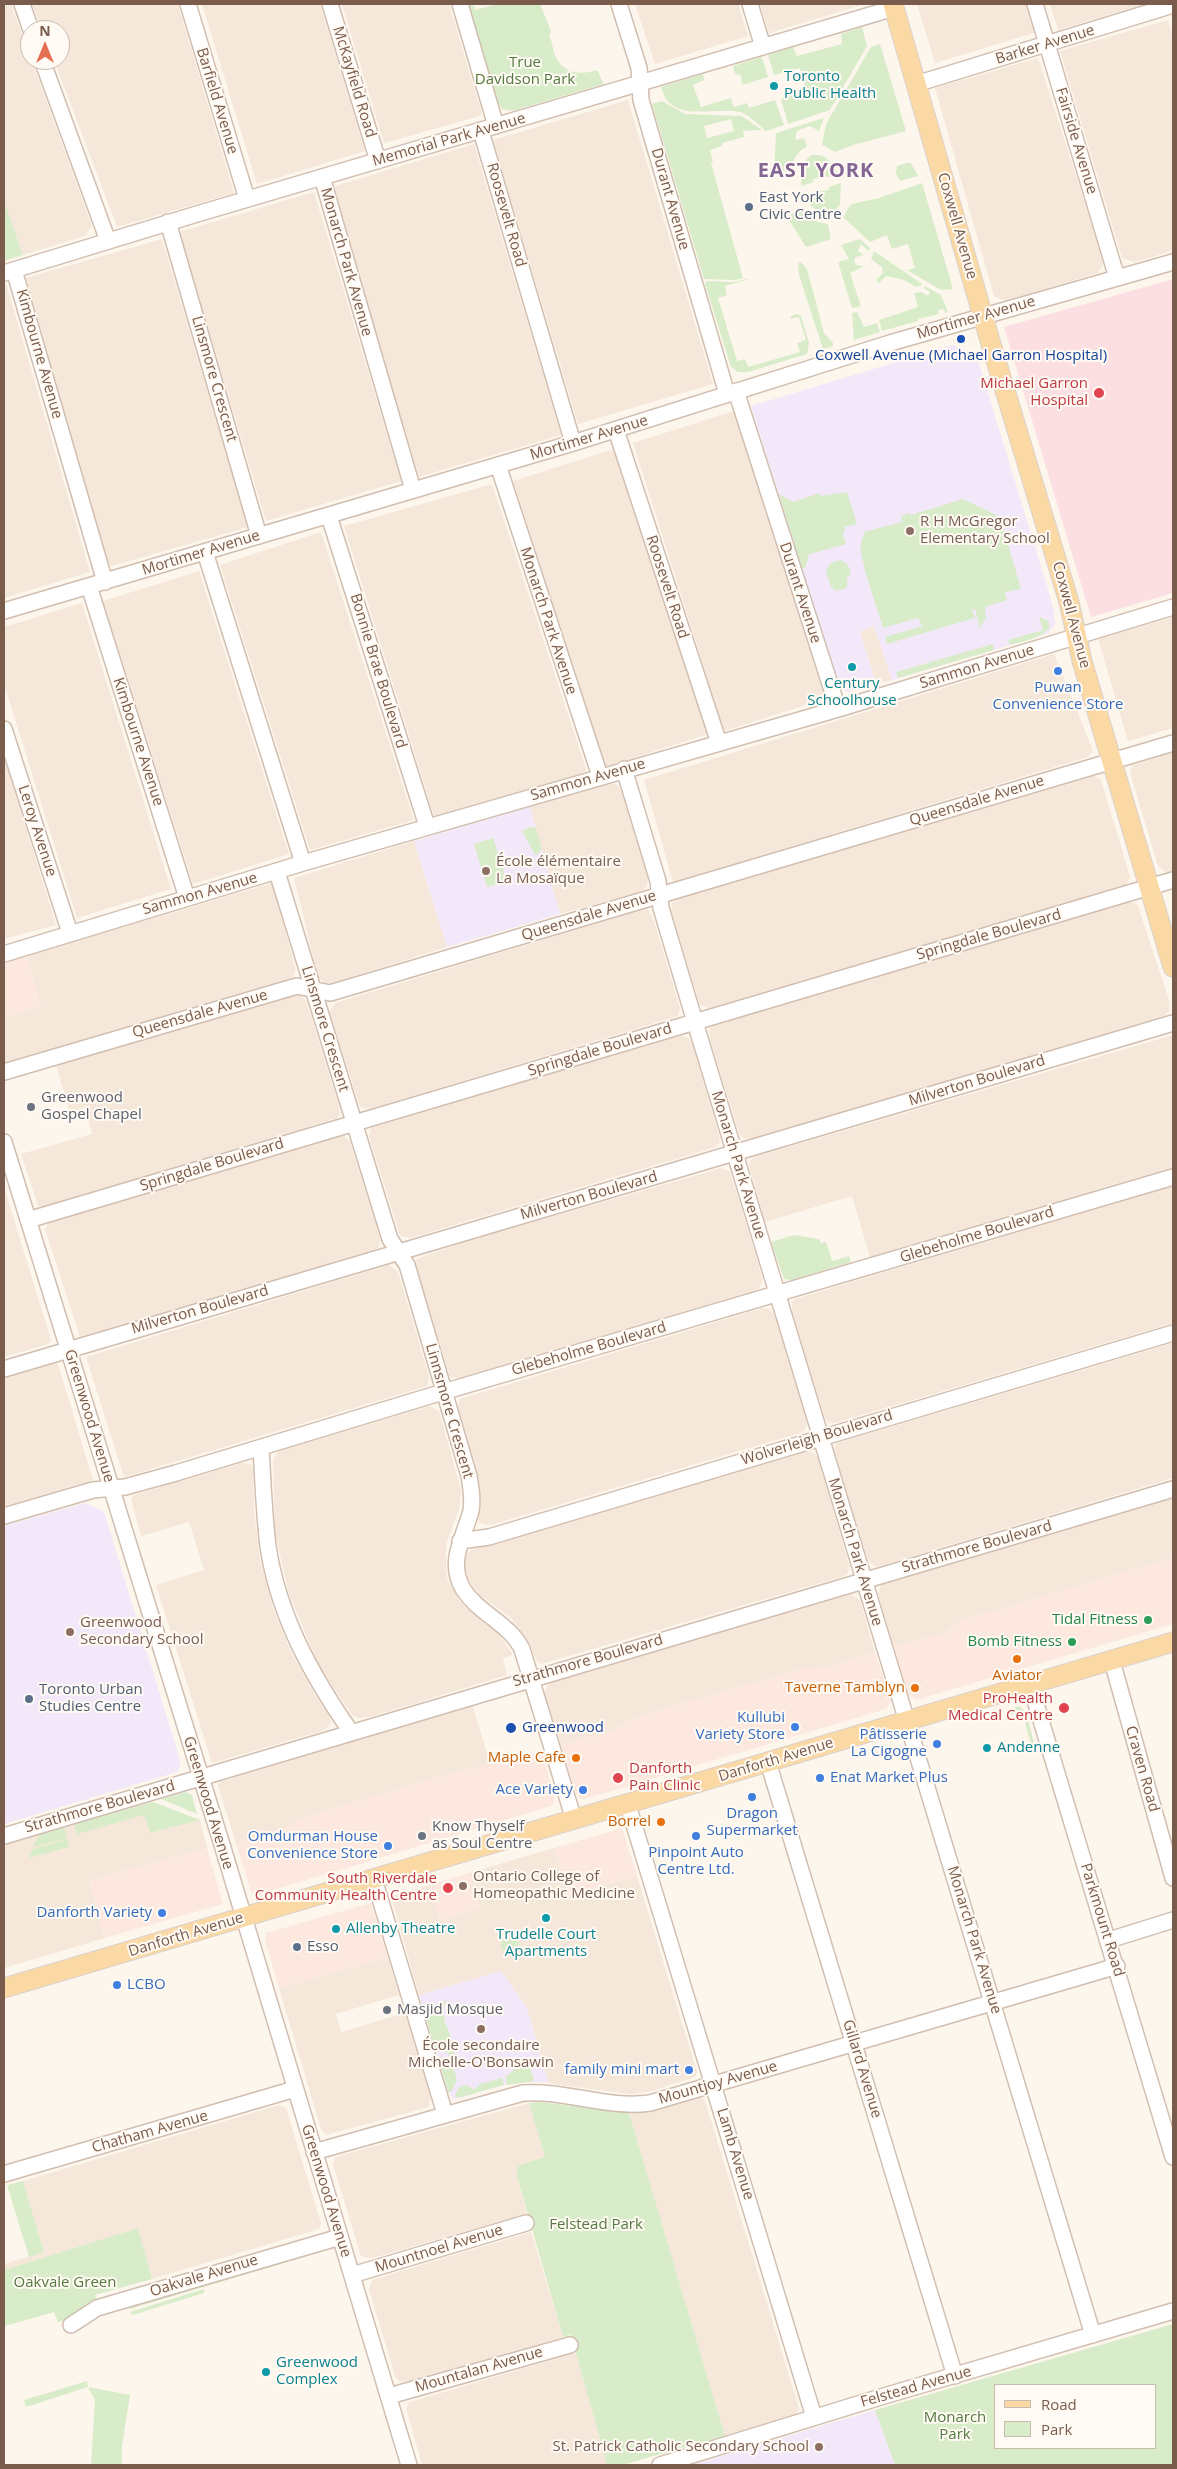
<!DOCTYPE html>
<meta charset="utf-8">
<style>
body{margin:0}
#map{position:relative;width:1177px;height:2469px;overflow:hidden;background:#fdf6ec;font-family:"Open Sans",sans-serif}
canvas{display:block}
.frame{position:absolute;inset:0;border:5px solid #7a5c4d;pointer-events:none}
.legend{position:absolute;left:994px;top:2384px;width:162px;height:65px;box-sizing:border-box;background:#fffaf3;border:1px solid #cabbb1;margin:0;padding:6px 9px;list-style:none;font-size:15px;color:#7a5c4d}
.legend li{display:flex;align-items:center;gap:10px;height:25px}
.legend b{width:25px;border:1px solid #cabbb1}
.north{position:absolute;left:20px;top:20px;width:50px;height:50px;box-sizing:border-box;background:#fffaf3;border:1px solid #cabbb1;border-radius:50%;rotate:0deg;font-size:14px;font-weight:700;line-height:20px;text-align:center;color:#7a5c4d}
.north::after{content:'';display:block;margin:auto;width:18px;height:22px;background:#e76f51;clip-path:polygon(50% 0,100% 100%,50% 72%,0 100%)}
</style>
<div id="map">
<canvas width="1177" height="2469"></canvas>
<div class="frame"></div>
<ul class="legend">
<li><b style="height:6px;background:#fbd9a5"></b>Road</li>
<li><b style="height:14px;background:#d8ecc9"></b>Park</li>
</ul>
<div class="north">N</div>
</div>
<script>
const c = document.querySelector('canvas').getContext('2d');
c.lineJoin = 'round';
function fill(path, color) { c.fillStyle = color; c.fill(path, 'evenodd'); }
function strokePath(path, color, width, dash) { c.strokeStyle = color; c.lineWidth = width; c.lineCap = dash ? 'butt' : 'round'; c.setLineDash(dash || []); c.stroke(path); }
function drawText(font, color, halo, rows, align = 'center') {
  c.font = font + ' "Open Sans",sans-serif'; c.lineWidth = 4; c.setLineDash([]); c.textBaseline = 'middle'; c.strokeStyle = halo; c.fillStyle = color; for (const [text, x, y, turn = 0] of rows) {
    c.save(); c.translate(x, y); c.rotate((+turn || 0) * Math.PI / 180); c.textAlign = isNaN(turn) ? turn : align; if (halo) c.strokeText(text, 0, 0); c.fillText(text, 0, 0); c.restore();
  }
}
const residential = new Path2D(`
 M4,4H11L92,226L85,236L23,255L4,201Z
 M32,4H178L234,193L117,227L54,60H60V30H42Z
 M202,4H320L365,151L257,184Z
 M342,4H449L482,114L480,116L384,143Z
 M635,4H738L748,36L655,64Z
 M760,4H865L769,33Z
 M917,4H1028L1037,32L935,63Z
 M1050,4H1144L1058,30Z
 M1168,20L1173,38V251L1134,262L1122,258L1060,51Z
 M1038,58L1104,262L1098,273L1005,301L994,296L935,88Z
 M628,100L713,384L578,424L493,140Z
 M474,144L561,435L419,477L332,187Z
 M314,192L401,481L266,521L179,232Z
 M162,239L248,527L108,567L26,278Z
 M6,283L90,572L4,598V284Z
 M734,411L825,699L724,731L633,443Z
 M617,448L708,734L605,767L513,481Z
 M492,484L587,772L434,816L344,526Z
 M321,532L414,820L310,850L220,565Z
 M199,571L289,854L193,884L103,601Z
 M82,603L171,889L77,918L4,684V627Z
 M1173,617V728L1128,741L1098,639Z
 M874,626L892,680L876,684L860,632Z
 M1054,654L1092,748V752L1088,757L673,882L644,780Z
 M1173,752V871L1166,873L1158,866L1130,773L1133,765Z
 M4,756L56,925L4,939Z
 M1095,776L1101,780L1130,877L1126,885L709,1008L700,1005L671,911L672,903L677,899Z
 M608,783L616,784L621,789L648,878L647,886L642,891L560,914L530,807Z
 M414,841L447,947L332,983H324L318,976L294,878Z
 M272,883L295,966V973L291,978L4,1063V1017L41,1006L26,956Z
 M1129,902L1137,904L1139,909L1169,1000L1170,1011L1164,1016L755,1138L747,1139L740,1136L710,1039L709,1029L712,1026Z
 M644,909L648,910L653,918L680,1008L678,1016L369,1109L360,1107L329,1012L335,1003Z
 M300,995L306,1000L338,1103L340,1114L337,1118L46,1206H38L21,1154L92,1134L85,1108L70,1112L56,1065L292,996Z
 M679,1035L689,1038L692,1043L719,1135L720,1142L716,1147L410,1238L400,1236L369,1136L371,1128Z
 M1173,1035V1167L870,1257L852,1196L765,1222L749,1166V1162L754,1157Z
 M338,1136H344L350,1142L380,1238L379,1246L377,1249L80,1337L45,1229L49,1222Z
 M722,1168L730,1172L737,1193L763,1280L759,1289L460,1378L450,1377L416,1268V1259L464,1242Z
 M1173,1186V1323L835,1423L828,1422L825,1419L792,1311V1302L795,1299Z
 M4,1187L51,1340L48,1344L4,1357Z
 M389,1265L397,1271L400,1278L429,1377L427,1386L124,1477L86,1357Z
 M763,1308L769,1309L774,1314L806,1419L807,1425L803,1432L494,1524L486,1525L479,1523L477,1517L479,1504L478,1475L458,1406L460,1399Z
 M1173,1343V1478L876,1567L868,1561L834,1450L837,1443Z
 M54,1362L58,1364L93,1480L4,1506V1377Z
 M430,1406L439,1411L461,1490L459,1510L446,1544V1572L448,1581L461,1603L499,1634L513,1655L503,1658L507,1675L370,1717L359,1718L352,1715L319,1666L289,1594L275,1533L273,1460L278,1452L286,1449Z
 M805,1451L814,1453L818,1458L850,1568L847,1574L841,1577L541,1664L536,1660L530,1644L510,1617L480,1595L467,1578L464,1558L466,1554L473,1549Z
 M242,1463L250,1464L253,1468L254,1511L260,1559L273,1608L291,1652L313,1692L329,1716L331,1723L325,1730L212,1763L156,1585L204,1570L189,1522L141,1536L131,1499L134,1495Z
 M1173,1498V1558L960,1621L946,1633L894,1647L878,1594L881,1585Z
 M851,1594L860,1600L875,1653L828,1667L802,1669L637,1717L609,1732L561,1745L544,1692L549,1683Z
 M472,1705L491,1765L453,1773L305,1817L284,1828L236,1844L218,1785L220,1782Z
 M141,1805L150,1833L200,1820L207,1848L89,1881L105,1938L4,1968V1845Z
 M554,1848L569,1895L637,1876L697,2072L695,2077L649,2092L629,2094L552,2084L548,2082L527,2008L501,1971L419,1995L391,1896L429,1885L440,1920L479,1908L469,1873Z
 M388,1957L399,1995L336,2014L341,2032L405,2013L430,2095L429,2107L326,2135L321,2129L279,1988Z
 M699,2097L704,2099L706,2104L799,2408L798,2412L792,2416L725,2436L629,2113L646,2112Z
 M529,2103L545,2157L519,2165L516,2173L527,2214L380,2256L368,2258L361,2256L333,2165L335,2157Z
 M279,2105L286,2108L321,2223L319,2229L152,2279L138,2228L4,2270V2264L44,2252L23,2181Z
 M531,2232L563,2337L409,2381H399L395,2376L369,2290L372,2280Z
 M576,2353L607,2465H422L406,2408L410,2402Z`);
const commercial = new Path2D(`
 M26,956L41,1006L4,1017V963Z
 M1173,1558V1624L916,1700L908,1694L894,1647L946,1633L960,1621Z
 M875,1653L891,1701L886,1709L584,1799H580L576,1794L561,1745L609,1732L637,1717L802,1669L828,1667Z
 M542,1751L554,1796L555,1802L551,1806L257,1895L251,1891L236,1844L284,1828L305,1817L453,1773Z
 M622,1828L637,1876L568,1895L554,1848Z
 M207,1848L223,1904L105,1938L89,1881Z
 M469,1873L479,1908L440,1920L429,1885Z
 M371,1903L388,1957L279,1988L265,1940L266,1933Z`);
const education = new Path2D(`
 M953,345L977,357L1047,586L1054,611L1055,624L1048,633L1037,637L892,680L874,626L860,632L876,684L847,692L838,684L751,406Z
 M530,807L560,914L447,947L414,841Z
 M85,1503L104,1512L181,1763L177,1772L4,1824V1526Z
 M501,1971L527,2008L548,2082H516L454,2099L448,2092L419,1995Z
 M875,2410L895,2465H692L808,2430Z`);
const medical = new Path2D(`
 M1173,279V593L1091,617L1004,327Z`);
const green = new Path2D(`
 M469,4H473L475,10L497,4H540L551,31L549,36C553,42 552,48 555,55C562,73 580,76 597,70L604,84L512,111L502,109L497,101Z
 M862,27L867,46L830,110L788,124L781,99L806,91L800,68L774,75L768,55L793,47L797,56L842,44L841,34Z
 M880,44L906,131L853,145L835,152L822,145L826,124L871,47Z
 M762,57L768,77L742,85L741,75L735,74L733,66Z
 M703,74L704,80L693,85L701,107L731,98L734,107L747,103L749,108L775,100L784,125L766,131C758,125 750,115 740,112C712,106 671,125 661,87Z
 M662,101L685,114L742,116L762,130L743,131L744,137L722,143V146L710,150L713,162L711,163L743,278L736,280L704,279L652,104ZM731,119L734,131L707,138L704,126Z
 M824,118L819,131L810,126L797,131L795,140L804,138L807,146C795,154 791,162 790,176L774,175L776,133Z
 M811,155C826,153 833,163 839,175L813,179L814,182L801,186L802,164Z
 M910,162L918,176L900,181L896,173L897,166Z
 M841,183L840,204C828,224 810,209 803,194L829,190V187Z
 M922,183L953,289L941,290L907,270L915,268L908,244L892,249L887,235L870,242L843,217L851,204L879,198Z
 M4,201L23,255L4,261Z
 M800,209L814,221L828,224L831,239L806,247L787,217Z
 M860,239L870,248L868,251L861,244L858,251L864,255L856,257L854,261L856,265L864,266L850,273L861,306L852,308L838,262L849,259L841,245Z
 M874,251L922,284V285L916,287C903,278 899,279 886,276L879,283L876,280L883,273L882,267L871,259Z
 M801,262L807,269L824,333L833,343V346L823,349L799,275L798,263Z
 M747,279H749L725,286L727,295L718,298L737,361L745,359L748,367L800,352L797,343L806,340L799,317L790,319L791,316L797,314L801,316L809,343L807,354L748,372H738L731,367L705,284L707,281L734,282Z
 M925,286L941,295L948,312L945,313L944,309L938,310L939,314L918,319V321L882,331L879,320L918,307L914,293L921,292L928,296L930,292L924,288Z
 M857,312L864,327L877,323L880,332L854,340L852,313Z
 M847,492L857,524L845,527L843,535L846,544L807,555L809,556L805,568L802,569L779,494L793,502L820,493L821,496Z
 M963,499L1000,517L1021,589L1005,592L1007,600L985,607L986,618L980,628L975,609L972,610L975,618L887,644L885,637L922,626L918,618L883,628L865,571L860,548L864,532L902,522L901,516L908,513L911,515Z
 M841,560L848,565L851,574L847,578V588L836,591L831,587L826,571L830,563Z
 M1039,617L1049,621V628C1040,639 1024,641 1010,645L1008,640L1043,630Z
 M993,644L994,650L898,678L896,672Z
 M530,827L536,828L542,849L538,854L535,855L522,831Z
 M493,838L507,881L487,887L474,844Z
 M794,1235L819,1239L821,1243L826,1242L832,1261L849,1256L851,1262L792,1280L784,1279L771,1242Z
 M1019,1706L1026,1712L1034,1743L1031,1744L1022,1712L1012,1715L1011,1713H1007L1006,1710Z
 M186,1792L192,1795L197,1814L161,1799Z
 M153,1802L200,1820L150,1833L144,1815L77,1834L74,1824Z
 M64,1827L67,1838L33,1847L40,1834Z
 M67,1839L69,1847L29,1858L33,1849Z
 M501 1945a9 9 0 1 1 18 0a9 9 0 1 1-18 0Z
 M447,2000L441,2011L445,2018L444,2021L448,2028L455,2055L450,2056L444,2050L435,2048L423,2010Z
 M441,2057L452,2062L457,2080L451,2092H448L438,2058Z
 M524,2061L529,2063L534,2081L507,2085L505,2077L514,2070L515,2064L523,2063Z
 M502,2078L504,2085L458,2098L455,2095L459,2087L467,2085L474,2090L480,2084Z
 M540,2102L629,2113L725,2436L622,2465H607L571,2335L563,2337L516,2173L519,2165L545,2157L529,2103Z
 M23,2181L44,2252L29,2257L7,2185Z
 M138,2228L152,2279L95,2295L98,2302L68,2319L58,2322L54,2312L5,2326L4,2329V2270Z
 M320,2249L321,2252L130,2309V2306Z
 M204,2289V2293L133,2315L130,2312Z
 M1173,2324V2465H895L875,2410ZM1156,2385V2448H996V2385Z
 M87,2381L88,2387L130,2395L122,2446V2465H91L95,2400L88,2387L26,2407L24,2400Z`);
const minor = new Path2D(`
 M22,4L31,30
 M188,4L247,199
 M330,4L378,161
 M460,4L496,126
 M619,4L639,68L641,100L727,394
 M750,4L763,47
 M1035,4L1117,278
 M42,60L108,241
 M916,84L1173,5
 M481,131L573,443
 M322,177L413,490
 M168,222L259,536
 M14,270L105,582
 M4,273L197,214L894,8
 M736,391L838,709
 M616,430L719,743
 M498,465L600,776
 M329,516L427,826
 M205,552L303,863
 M89,586L187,898
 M4,611L573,443L890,343L1173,262
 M4,729L70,933
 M624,769L658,881L661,908L695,1022L1093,2335
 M277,872L390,1239L407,1265L469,1476C471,1488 473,1499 471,1511C464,1537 447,1562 463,1589C479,1614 509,1623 522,1649L574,1820
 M4,954L303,863L838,709L1173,607
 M4,1072L297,986L330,993L1173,743
 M4,1142L223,1848L409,2465
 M28,1220L1173,880
 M4,1369L1173,1023
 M261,1448C263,1481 264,1514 268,1546C278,1615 312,1676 351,1732
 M4,1516L93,1490L125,1487L176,1473L443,1392L1173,1177
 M460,1541L489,1537L1173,1333
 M1112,1661L1173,1878
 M1030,1684L1173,2157
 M768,1762L955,2376
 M628,1805L814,2417
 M4,1836L1173,1489
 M374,1879L445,2114
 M1109,1940L1173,1920
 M314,2152L523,2093C565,2090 608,2109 650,2103L1117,1966
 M4,2174L295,2089
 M352,2275L526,2223
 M71,2325L97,2308L340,2237
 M389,2396L570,2345
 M660,2465L884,2396L1173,2311`);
const major = new Path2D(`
 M893,4L988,334L1069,602L1082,661L1173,967
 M4,1988L1173,1642`);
const markers = [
 [774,86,5,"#0f9aa8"],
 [749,207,5,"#5c6f8a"],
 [961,339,5,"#1a4fb4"],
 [1099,393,6,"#e0444e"],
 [910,531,5,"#8d6e63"],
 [852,667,5,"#0f9aa8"],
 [1058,671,5,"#3f7fe0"],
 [486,871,5,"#8d6e63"],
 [31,1107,5,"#6b7280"],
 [1148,1620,5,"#2e9e5b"],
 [70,1632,5,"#8d6e63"],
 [1072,1642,5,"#2e9e5b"],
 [1017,1659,5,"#e8710a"],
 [915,1688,5,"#e8710a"],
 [29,1699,5,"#5c6f8a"],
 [1064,1708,6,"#e0444e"],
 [795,1727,5,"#3f7fe0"],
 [511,1728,6,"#1a4fb4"],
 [937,1744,5,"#3f7fe0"],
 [987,1748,5,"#0f9aa8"],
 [576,1758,5,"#e8710a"],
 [618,1778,6,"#e0444e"],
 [820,1778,5,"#3f7fe0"],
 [583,1790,5,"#3f7fe0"],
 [752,1797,5,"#3f7fe0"],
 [661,1822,5,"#e8710a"],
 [422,1836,5,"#6b7280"],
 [696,1836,5,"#3f7fe0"],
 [388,1846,5,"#3f7fe0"],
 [463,1886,5,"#8d6e63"],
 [448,1888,6,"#e0444e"],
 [162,1913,5,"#3f7fe0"],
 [546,1918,5,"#0f9aa8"],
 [336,1929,5,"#0f9aa8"],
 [297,1947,5,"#5c6f8a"],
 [117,1985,5,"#3f7fe0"],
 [387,2010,5,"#6b7280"],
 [481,2029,5,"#8d6e63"],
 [689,2070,5,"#3f7fe0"],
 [266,2372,5,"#0f9aa8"],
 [819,2447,5,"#8d6e63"]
];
const streetNames = [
 ["Barker Avenue",1045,45,-17],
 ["McKayfield Road",354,82,73],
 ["Barfield Avenue",217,101,73],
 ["Memorial Park Avenue",449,140,-16],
 ["Fairside Avenue",1076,141,73],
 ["Durant Avenue",670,199,74],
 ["Roosevelt Road",506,215,74],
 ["Coxwell Avenue",957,226,74],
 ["Monarch Park Avenue",346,262,74],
 ["Mortimer Avenue",976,318,-16],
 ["Kimbourne Avenue",39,354,74],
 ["Linsmore Crescent",214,379,74],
 ["Mortimer Avenue",589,438,-17],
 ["Mortimer Avenue",201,553,-17],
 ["Roosevelt Road",667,587,72],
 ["Durant Avenue",800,593,72],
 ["Coxwell Avenue",1071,615,75],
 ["Monarch Park Avenue",548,621,72],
 ["Sammon Avenue",977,667,-17],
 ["Bonnie Brae Boulevard",378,671,73],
 ["Kimbourne Avenue",138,742,72],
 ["Sammon Avenue",588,780,-16],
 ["Queensdale Avenue",977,801,-17],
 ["Leroy Avenue",37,831,72],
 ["Sammon Avenue",200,894,-16],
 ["Queensdale Avenue",589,916,-17],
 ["Springdale Boulevard",989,935,-16],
 ["Queensdale Avenue",200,1014,-16],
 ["Linsmore Crescent",325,1029,73],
 ["Springdale Boulevard",600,1050,-17],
 ["Milverton Boulevard",977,1081,-17],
 ["Springdale Boulevard",212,1165,-17],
 ["Monarch Park Avenue",738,1165,73],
 ["Milverton Boulevard",589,1196,-16],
 ["Glebeholme Boulevard",977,1235,-17],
 ["Milverton Boulevard",200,1310,-16],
 ["Glebeholme Boulevard",589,1349,-16],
 ["Linnsmore Crescent",449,1411,74],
 ["Greenwood Avenue",89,1416,73],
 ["Wolverleigh Boulevard",817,1438,-17],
 ["Strathmore Boulevard",977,1547,-16],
 ["Monarch Park Avenue",855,1552,73],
 ["Strathmore Boulevard",588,1661,-16],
 ["Danforth Avenue",776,1760,-17],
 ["Craven Road",1142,1769,74],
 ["Greenwood Avenue",208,1803,73],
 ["Strathmore Boulevard",100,1807,-16],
 ["Parkmount Road",1102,1920,73],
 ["Danforth Avenue",186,1935,-17],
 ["Monarch Park Avenue",974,1940,73],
 ["Gillard Avenue",862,2069,73],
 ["Mountjoy Avenue",718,2083,-16],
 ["Chatham Avenue",150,2132,-16],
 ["Lamb Avenue",735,2154,73],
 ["Greenwood Avenue",326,2191,73],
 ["Mountnoel Avenue",439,2249,-17],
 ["Oakvale Avenue",204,2276,-17],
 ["Mountalan Avenue",479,2370,-16],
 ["Felstead Avenue",916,2387,-16]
];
const parkNames = [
 ["True",525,63],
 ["Davidson Park",525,80],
 ["Felstead Park",596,2225],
 ["Oakvale Green",65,2283],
 ["Monarch",955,2418],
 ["Park",955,2435]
];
const cultureNames = [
 ["Toronto",784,77],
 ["Public Health",784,94],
 ["Century",852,684,"center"],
 ["Schoolhouse",852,701,"center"],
 ["Andenne",997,1748],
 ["Allenby Theatre",346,1929],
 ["Trudelle Court",546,1935,"center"],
 ["Apartments",546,1952,"center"],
 ["Greenwood",276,2363],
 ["Complex",276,2380]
];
const serviceNames = [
 ["East York",759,198],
 ["Civic Centre",759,215],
 ["Toronto Urban",39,1690],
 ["Studies Centre",39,1707],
 ["Esso",307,1947]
];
const transitNames = [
 ["Coxwell Avenue (Michael Garron Hospital)",961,356],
 ["Greenwood",522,1728,"left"]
];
const healthNames = [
 ["Michael Garron",1088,384],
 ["Hospital",1088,401],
 ["ProHealth",1053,1699],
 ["Medical Centre",1053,1716],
 ["Danforth",629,1769,"left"],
 ["Pain Clinic",629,1786,"left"],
 ["South Riverdale",437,1879],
 ["Community Health Centre",437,1896]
];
const educationNames = [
 ["R H McGregor",920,522],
 ["Elementary School",920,539],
 ["École élémentaire",496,862],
 ["La Mosaïque",496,879],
 ["Greenwood",80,1623],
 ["Secondary School",80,1640],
 ["Ontario College of",473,1877],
 ["Homeopathic Medicine",473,1894],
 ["École secondaire",481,2046,"center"],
 ["Michelle-O'Bonsawin",481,2063,"center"],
 ["St. Patrick Catholic Secondary School",809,2447,"right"]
];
const shopNames = [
 ["Puwan",1058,688,"center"],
 ["Convenience Store",1058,705,"center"],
 ["Kullubi",785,1718],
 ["Variety Store",785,1735],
 ["Pâtisserie",927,1735],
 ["La Cigogne",927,1752],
 ["Enat Market Plus",830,1778,"left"],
 ["Ace Variety",573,1790],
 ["Dragon",752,1814,"center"],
 ["Supermarket",752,1831,"center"],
 ["Omdurman House",378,1837],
 ["Convenience Store",378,1854],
 ["Pinpoint Auto",696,1853,"center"],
 ["Centre Ltd.",696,1870,"center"],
 ["Danforth Variety",152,1913],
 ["LCBO",127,1985,"left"],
 ["family mini mart",679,2070]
];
const worshipNames = [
 ["Greenwood",41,1098],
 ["Gospel Chapel",41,1115],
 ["Know Thyself",432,1827],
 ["as Soul Centre",432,1844],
 ["Masjid Mosque",397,2010]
];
const leisureNames = [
 ["Tidal Fitness",1138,1620],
 ["Bomb Fitness",1062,1642]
];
const foodNames = [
 ["Aviator",1017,1676,"center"],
 ["Taverne Tamblyn",905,1688],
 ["Maple Cafe",566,1758],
 ["Borrel",651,1822]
];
const districtNames = [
 ["EAST YORK",816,171]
];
fill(residential, '#f5e8da');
fill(commercial, '#fde8e0');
fill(education, '#f3e8fa');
fill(medical, '#fbdfe3');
fill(green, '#d8ecc9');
strokePath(minor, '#d1beb0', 18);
strokePath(major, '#dad1cd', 21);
strokePath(minor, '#fff', 15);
strokePath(major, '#fbd9a5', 19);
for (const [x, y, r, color] of markers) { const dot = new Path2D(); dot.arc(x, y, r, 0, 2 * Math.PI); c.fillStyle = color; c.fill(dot); strokePath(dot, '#fffaf3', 2); }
drawText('15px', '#7a5c4d', '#fffaf3', streetNames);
drawText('15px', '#537a41', '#fffaf3', parkNames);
drawText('15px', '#0d838f', '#fffaf3', cultureNames, 'left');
drawText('15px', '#4e5e75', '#fffaf3', serviceNames, 'left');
drawText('15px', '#164399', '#fffaf3', transitNames);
drawText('15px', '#be3a42', '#fffaf3', healthNames, 'right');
drawText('15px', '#785e54', '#fffaf3', educationNames, 'left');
drawText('15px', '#366cbe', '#fffaf3', shopNames, 'right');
drawText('15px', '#5b616d', '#fffaf3', worshipNames, 'left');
drawText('15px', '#27864d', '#fffaf3', leisureNames, 'right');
drawText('15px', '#c56008', '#fffaf3', foodNames, 'right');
c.letterSpacing = '1px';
drawText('bold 20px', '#846695', '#fffaf3', districtNames);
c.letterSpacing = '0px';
</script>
